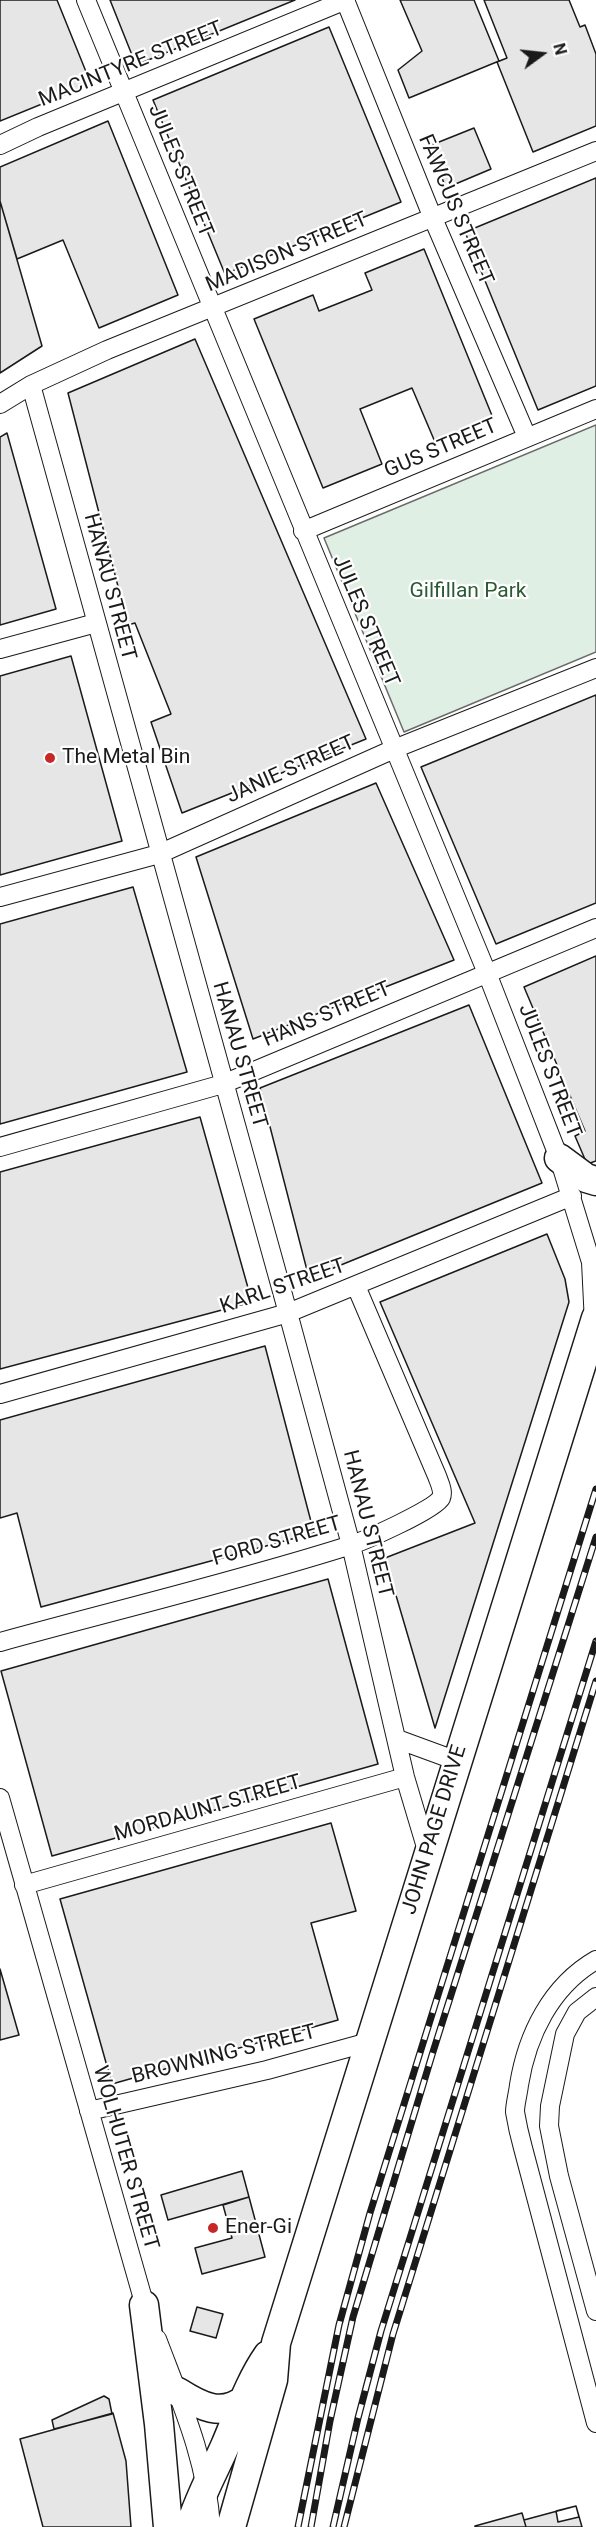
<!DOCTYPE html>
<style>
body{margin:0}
#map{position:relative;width:596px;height:2527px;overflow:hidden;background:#fff;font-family:Roboto,sans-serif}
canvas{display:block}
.north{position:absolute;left:512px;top:24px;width:60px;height:60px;-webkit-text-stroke:4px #fff;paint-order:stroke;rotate:75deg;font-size:16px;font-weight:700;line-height:24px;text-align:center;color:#1a1a1a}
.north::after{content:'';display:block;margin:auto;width:21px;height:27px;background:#1a1a1a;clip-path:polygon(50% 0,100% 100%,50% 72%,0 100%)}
</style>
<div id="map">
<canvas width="596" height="2527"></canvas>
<div class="north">N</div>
</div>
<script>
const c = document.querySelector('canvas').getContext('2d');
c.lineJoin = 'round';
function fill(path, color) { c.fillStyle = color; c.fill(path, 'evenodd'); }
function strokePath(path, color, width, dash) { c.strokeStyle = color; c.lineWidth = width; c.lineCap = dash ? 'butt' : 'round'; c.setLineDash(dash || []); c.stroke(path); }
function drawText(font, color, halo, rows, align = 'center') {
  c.font = font + ' Roboto,sans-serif'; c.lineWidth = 4.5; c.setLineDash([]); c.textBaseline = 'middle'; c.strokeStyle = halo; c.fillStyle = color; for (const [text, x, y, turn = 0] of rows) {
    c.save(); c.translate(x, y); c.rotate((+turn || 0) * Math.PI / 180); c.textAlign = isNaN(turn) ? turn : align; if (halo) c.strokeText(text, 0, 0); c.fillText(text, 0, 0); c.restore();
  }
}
const green = new Path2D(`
 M596,425V652L404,732L324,538Z`);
const building = new Path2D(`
 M0,0H57L91,84L0,121Z
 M110,0H295L136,65Z
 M400,0H474L499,61L409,98L398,70L422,51Z
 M484,0H569L580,27L585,25L596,54V126L533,152L497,62L507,58Z
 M329,27L401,202L225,274L153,100Z
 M108,121L178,295L99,328L63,240L17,259L0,201V167Z
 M474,128L491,169L446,188L429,146Z
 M596,178V386L538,410L465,232Z
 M0,201L42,346L0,373Z
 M424,249L493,418L435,442L412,388L360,409L382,464L323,488L254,319L313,295L319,311L372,290L365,273Z
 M195,339L366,739L182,813L151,722L171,714L135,623L128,625L68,393Z
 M7,433L56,609L0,625V437Z
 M71,656L122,841L0,875V676Z
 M596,695V903L496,944L421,767Z
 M376,783L454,960L253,1039L196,857Z
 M133,887L187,1072L0,1124V924Z
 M596,956V1161L587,1164L575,1136L585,1131L524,987Z
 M469,1005L542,1183L309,1278L260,1088Z
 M200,1117L252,1302L0,1369V1172Z
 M547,1234L565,1279L569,1302L435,1728L385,1558L475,1523L380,1302Z
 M265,1346L314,1533L41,1607L17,1513L0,1518V1420Z
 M328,1579L378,1764L52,1856L1,1671Z
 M331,1823L356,1911L311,1923L338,2020L112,2084L60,1899Z
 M0,1969L19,2035L0,2040Z
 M242,2171L249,2197L168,2220L161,2195Z
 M249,2197L265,2257L202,2274L195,2248L232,2238L223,2205Z
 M197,2307L223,2314L216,2338L190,2331Z
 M104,2396L109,2399L112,2414L54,2429L52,2420Z
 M113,2413L126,2461L131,2527H43L20,2439Z
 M576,2506L582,2527H526L524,2520Z
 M576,2506L579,2517L558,2522L556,2511Z
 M522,2513L526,2527H475V2526Z`);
const minor = new Path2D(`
 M86,0L487,973L559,1158L591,1262L596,1271
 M345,0L432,216L527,437
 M0,145L38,127L346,0
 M31,385L288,1313L351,1545L405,1777L428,1854
 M0,404L31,385L107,350L596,151
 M303,531L596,409
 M0,649L96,623
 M0,897L159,854L394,749L596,668
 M0,1147L223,1084L596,928
 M591,1262L594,1323
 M0,1394L288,1313L572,1196
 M0,1642C116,1610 234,1582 348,1546C362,1542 436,1509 441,1498C444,1491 439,1482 437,1476L356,1286
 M397,1739L457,1761
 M0,1798L147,2313
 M24,1885L405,1777
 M596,1960C551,1986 527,2035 519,2085C518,2094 515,2104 515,2112C517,2124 520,2137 523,2148L596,2423
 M596,1997L577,2012L565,2034L550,2106L549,2126L559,2176L596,2311
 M89,2111L267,2070L369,2042
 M157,2339C180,2400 207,2460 211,2527`);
const primary = new Path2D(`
 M559,1158L586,1178L596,1181
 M144,2305L159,2424L168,2527
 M178,2392C200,2406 222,2418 245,2399
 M190,2527C199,2498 213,2473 225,2446C238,2416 249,2382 268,2355
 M231,2527L273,2380L276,2343L596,1318`);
const rail = new Path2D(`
 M298,2527L339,2325L370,2213L596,1489
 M311,2527L330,2421L353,2317L432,2055L596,1537
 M333,2527L358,2418L381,2331L596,1641
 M344,2527L393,2334L596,1681`);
const markers = [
 [50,758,6,"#c62828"],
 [213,2228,6,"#c62828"]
];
const streetNames = [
 ["MACINTYRE STREET",131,65,-22],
 ["JULES STREET",180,171,68],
 ["FAWCUS STREET",455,210,67],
 ["MADISON STREET",287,253,-23],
 ["GUS STREET",441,449,-23],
 ["HANAU STREET",109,587,75],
 ["JULES STREET",365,621,67],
 ["JANIE STREET",291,770,-24],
 ["HANS STREET",327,1015,-23],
 ["HANAU STREET",239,1055,74],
 ["JULES STREET",549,1071,69],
 ["KARL STREET",283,1287,-19],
 ["HANAU STREET",367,1524,76],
 ["FORD STREET",277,1542,-16],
 ["MORDAUNT STREET",208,1809,-16],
 ["JOHN PAGE DRIVE",435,1830,-73],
 ["BROWNING STREET",224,2055,-14],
 ["WOLHUTER STREET",125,2158,74]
];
const parkNames = [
 ["Gilfillan Park",468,592]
];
const poiNames = [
 ["The Metal Bin",62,758],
 ["Ener-Gi",225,2228]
];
fill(green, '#e0efe3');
strokePath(green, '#6a6a6a', 1.5);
fill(building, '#e6e6e6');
strokePath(building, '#1a1a1a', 1.5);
strokePath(minor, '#1a1a1a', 20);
strokePath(primary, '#1a1a1a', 31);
strokePath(minor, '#fff', 18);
strokePath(primary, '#fff', 28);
strokePath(rail, '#1a1a1a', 7);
strokePath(rail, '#fff', 4.5, [14]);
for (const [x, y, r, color] of markers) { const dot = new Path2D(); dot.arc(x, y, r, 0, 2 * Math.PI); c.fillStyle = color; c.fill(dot); strokePath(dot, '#fff', 2); }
drawText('21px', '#1a1a1a', '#fff', streetNames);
drawText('21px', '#2b5a34', '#fff', parkNames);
drawText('21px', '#1a1a1a', '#fff', poiNames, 'left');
</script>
